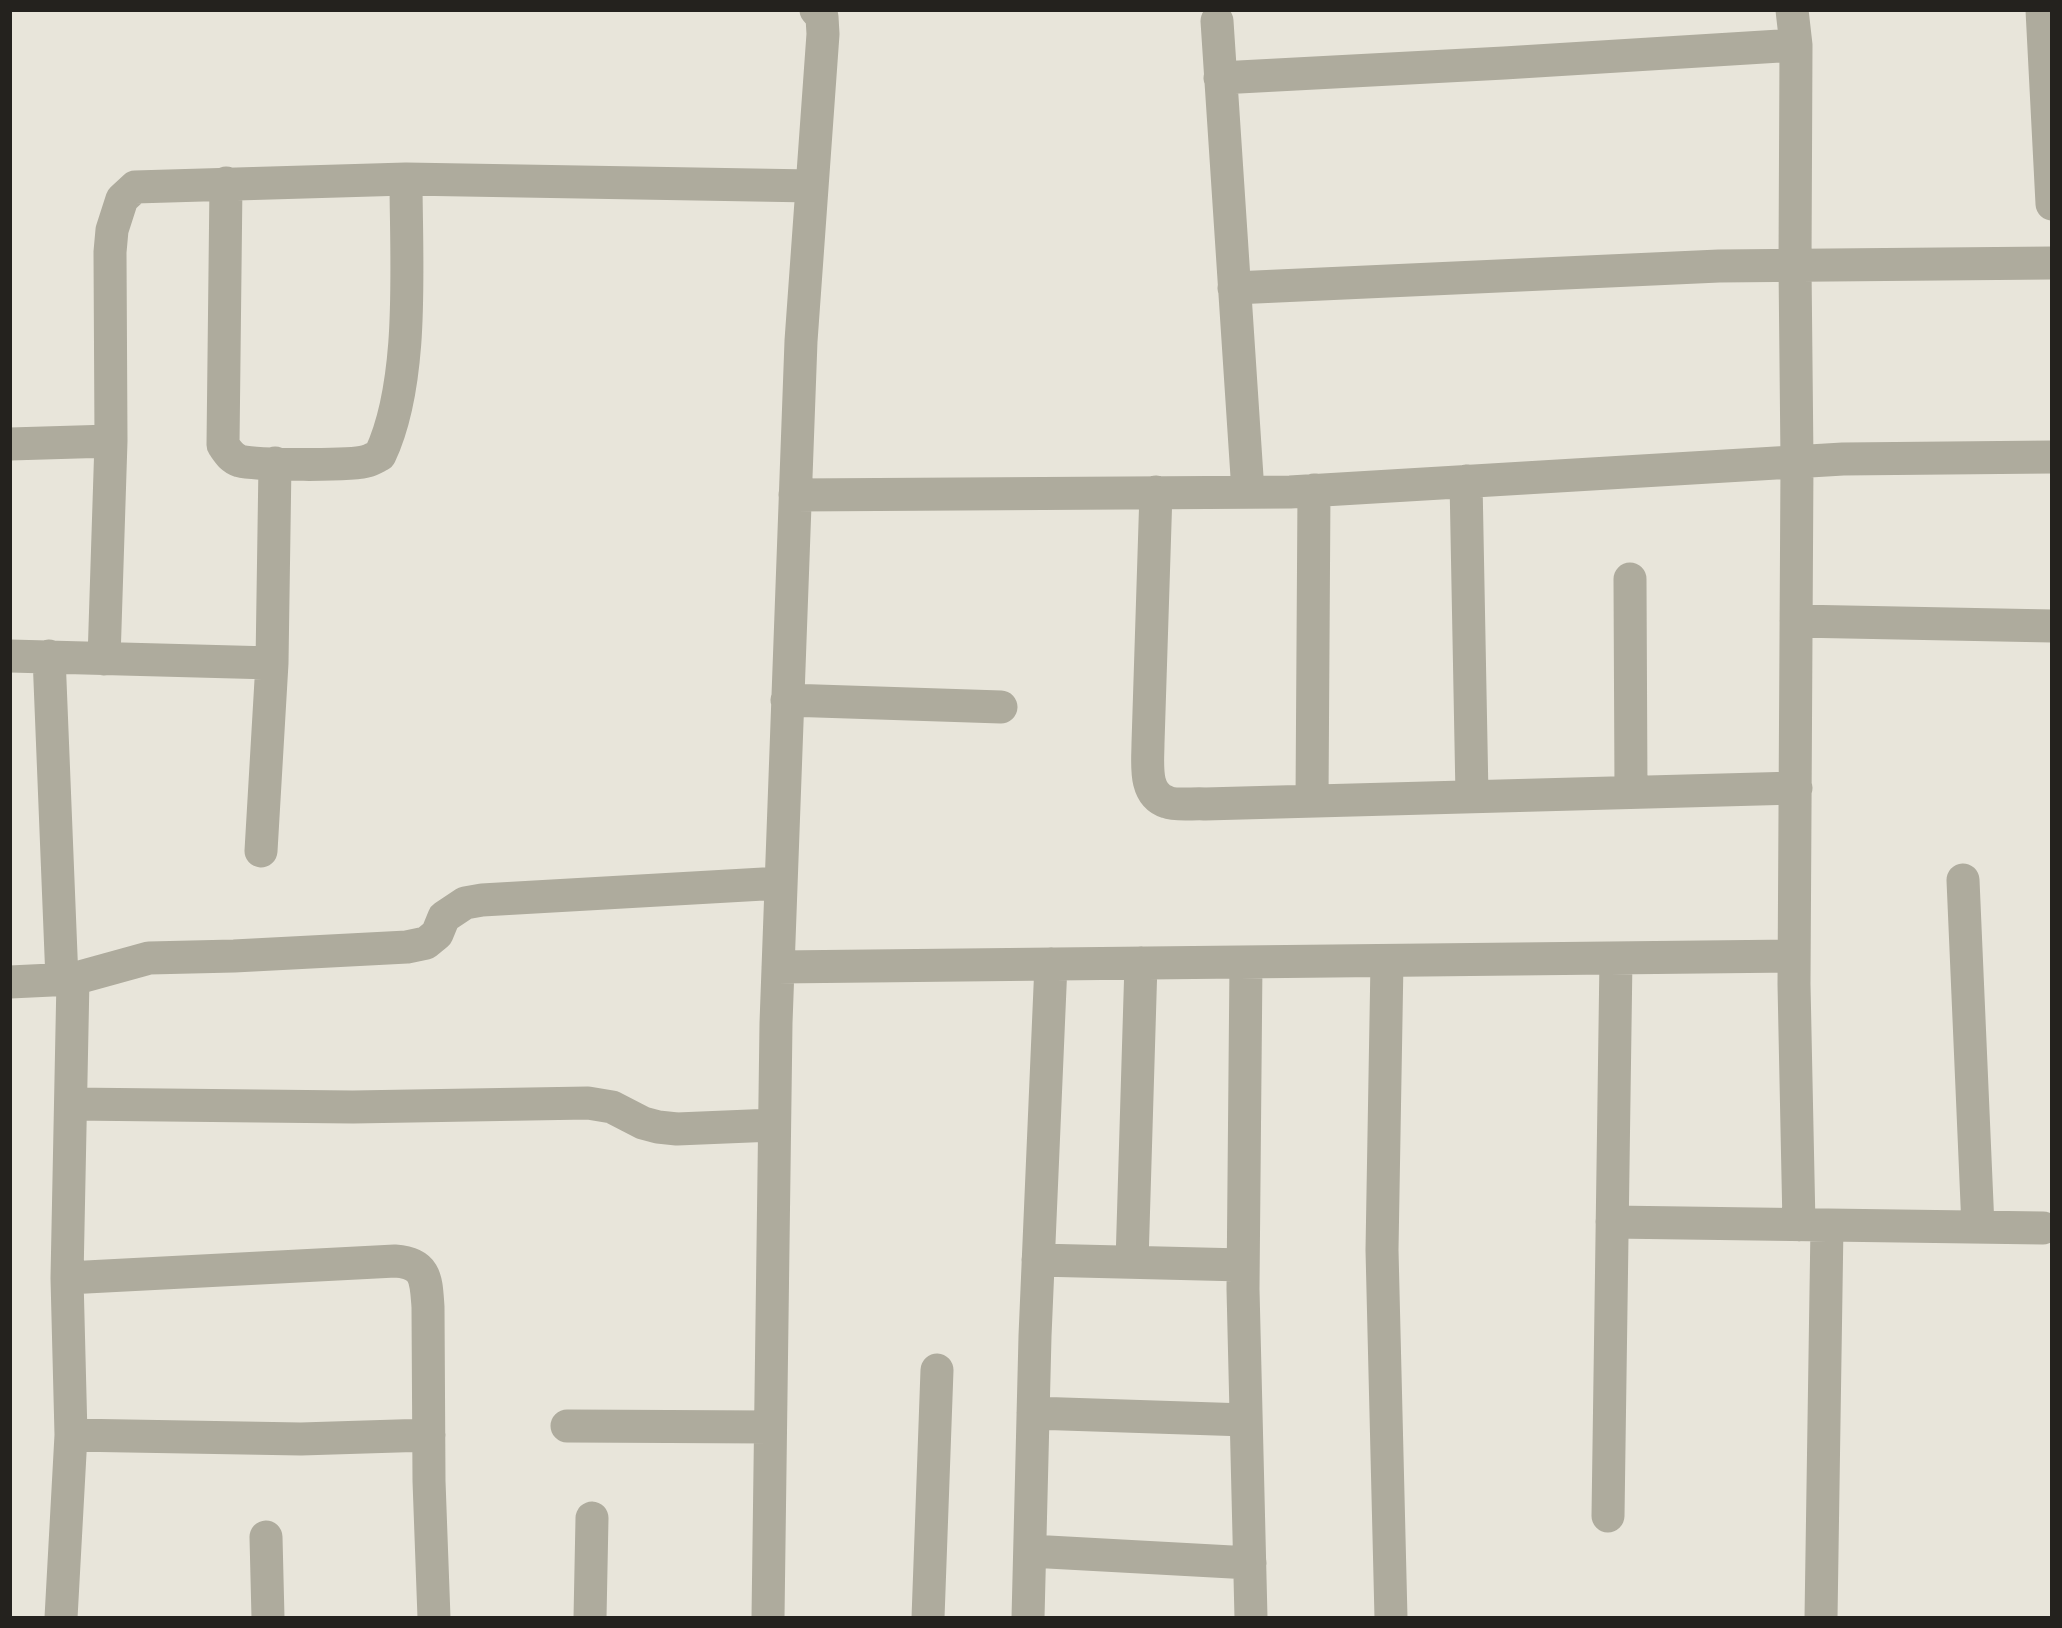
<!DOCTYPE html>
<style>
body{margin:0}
#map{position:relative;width:2062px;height:1628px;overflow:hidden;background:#e8e5da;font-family:"Varela Round",sans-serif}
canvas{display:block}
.frame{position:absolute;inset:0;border:12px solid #24221e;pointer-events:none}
</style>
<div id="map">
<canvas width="2062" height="1628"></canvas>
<div class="frame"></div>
</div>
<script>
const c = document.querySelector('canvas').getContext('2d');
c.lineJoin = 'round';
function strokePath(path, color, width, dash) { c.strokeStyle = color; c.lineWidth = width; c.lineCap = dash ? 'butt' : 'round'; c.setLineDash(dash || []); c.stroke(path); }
const minor = new Path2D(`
 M1792,10L1796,45L1795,265L1797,462L1794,984L1799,1225
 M2042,10L2052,204
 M1217,21L1248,492
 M1220,78L1504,63L1796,45
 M226,183L223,445C228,452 231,458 240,461C254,465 353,466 367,461C371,460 376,457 380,455C415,381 406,261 406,179
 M1234,288L1719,266L2052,263
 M10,444L111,441
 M1466,481L1472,796
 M1156,492L1148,743C1148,763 1143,794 1167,802C1177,806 1194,803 1205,804L1796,788
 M795,495L1290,492L1843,459L2052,457
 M1630,579L1631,792
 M1796,621L2052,626
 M10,656L272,663
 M49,656L62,980
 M104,659L111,441L110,252L112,230L122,199L135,187L406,179L812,186
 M787,700L1001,707
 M1312,800L1314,490
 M261,851L272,663L275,463
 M1963,880L1978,1227
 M1387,961L1382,1250L1391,1618
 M1246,962L1243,1289L1251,1618
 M778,967L1794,956
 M10,982L73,979L149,958L234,956L407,947L426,943L437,934L444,917L465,903L482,900L781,883
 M71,1104L353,1107L588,1103L612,1107L643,1123L658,1127L677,1129L774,1125
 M1612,1222L2043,1228
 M1038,1260L1243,1265
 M1132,1262L1141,963
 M67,1278L395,1261C427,1263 426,1280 428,1307L429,1481L434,1618
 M1033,1413L1246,1420
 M567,1426L770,1427
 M71,1435L301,1439L429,1435
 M1608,1516L1616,958
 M266,1537L268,1618
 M1030,1551L1250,1563
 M61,1618L71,1435L67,1278L73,979
 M590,1618L592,1518
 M768,1618L776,1023L801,341L823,34L822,17L816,10
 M928,1618L937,1370
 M1028,1618L1035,1336L1051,964
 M1821,1618L1827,1225`);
strokePath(minor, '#aeab9d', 33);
</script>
